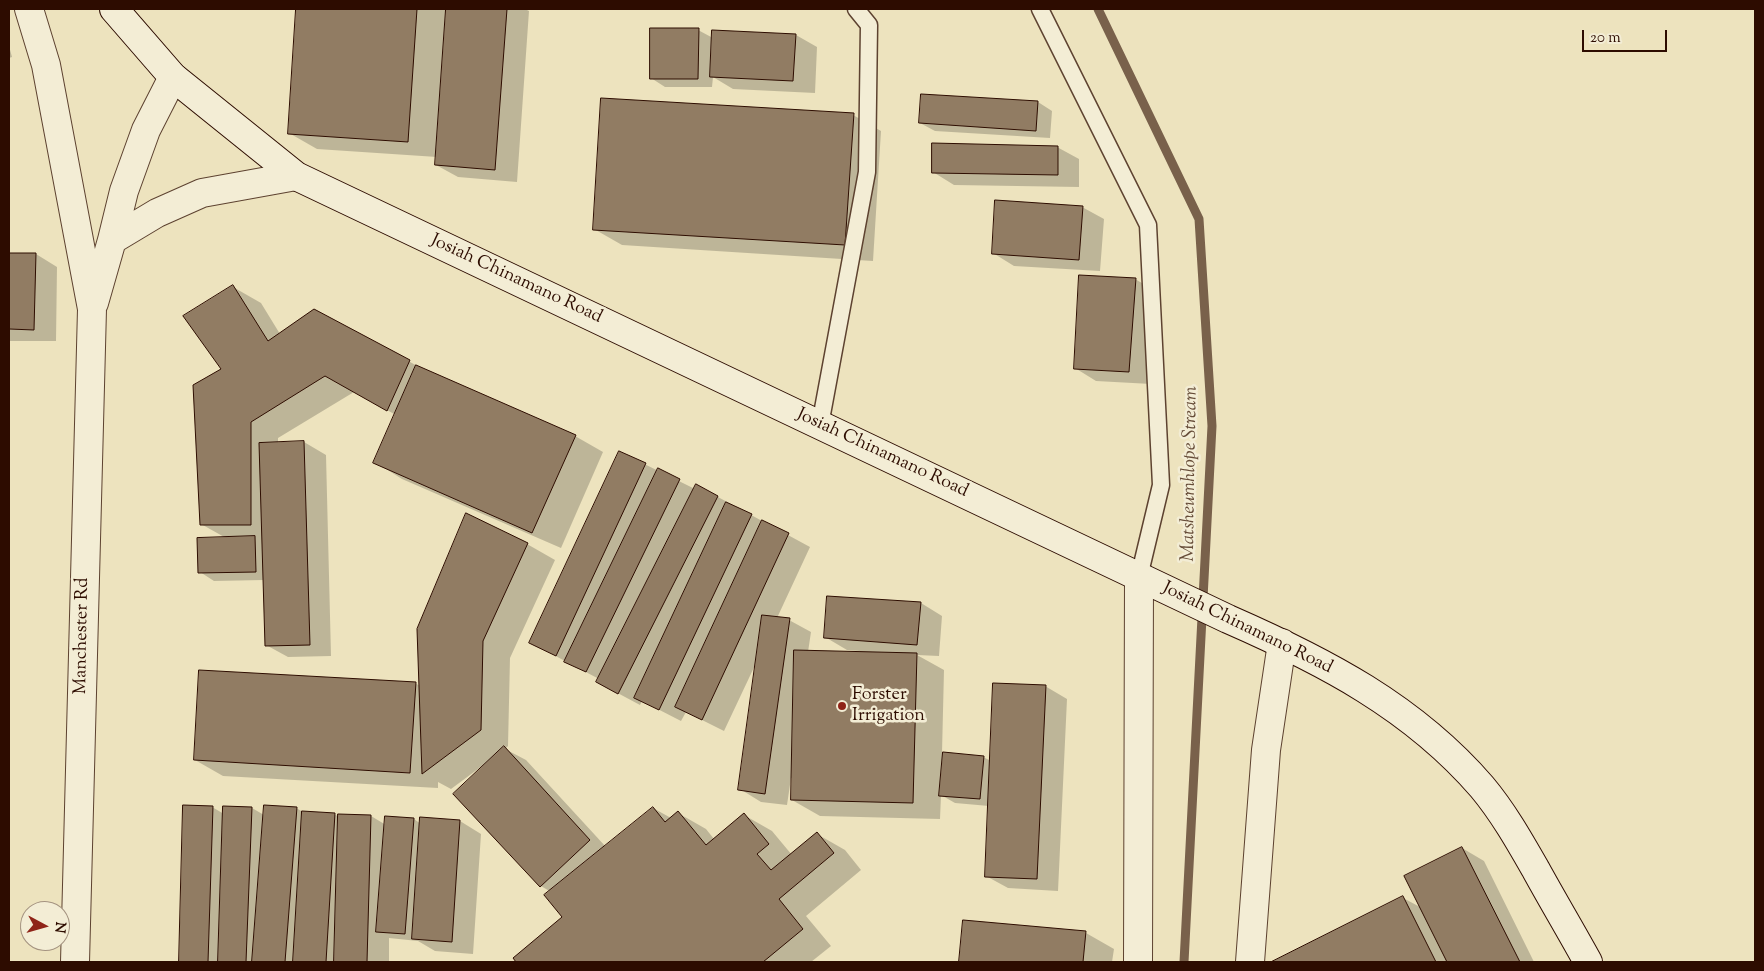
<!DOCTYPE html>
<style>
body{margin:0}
#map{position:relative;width:1764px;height:971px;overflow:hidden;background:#ede3be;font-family:"Sorts Mill Goudy",serif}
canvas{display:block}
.frame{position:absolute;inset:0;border:10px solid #2d0c00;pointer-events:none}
.north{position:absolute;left:20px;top:901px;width:50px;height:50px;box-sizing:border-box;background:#f3edd5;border:1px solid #a49380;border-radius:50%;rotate:96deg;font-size:14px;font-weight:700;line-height:20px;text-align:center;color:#2d0c00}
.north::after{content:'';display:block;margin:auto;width:18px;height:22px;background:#8f2418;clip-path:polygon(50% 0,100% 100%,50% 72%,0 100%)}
.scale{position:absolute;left:1582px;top:30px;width:85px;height:22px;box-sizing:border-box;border:2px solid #2d0c00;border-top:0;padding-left:6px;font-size:15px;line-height:18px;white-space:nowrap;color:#2d0c00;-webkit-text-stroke:4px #f3edd5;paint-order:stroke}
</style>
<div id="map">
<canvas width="1764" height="971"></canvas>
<div class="frame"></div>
<div class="north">N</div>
<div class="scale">20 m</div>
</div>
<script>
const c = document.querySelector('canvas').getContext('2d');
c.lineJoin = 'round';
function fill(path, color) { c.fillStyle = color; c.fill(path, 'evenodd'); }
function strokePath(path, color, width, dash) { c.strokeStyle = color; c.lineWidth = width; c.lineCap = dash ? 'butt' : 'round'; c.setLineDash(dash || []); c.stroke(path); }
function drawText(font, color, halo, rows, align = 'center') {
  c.font = font + ' "Sorts Mill Goudy",serif'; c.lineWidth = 5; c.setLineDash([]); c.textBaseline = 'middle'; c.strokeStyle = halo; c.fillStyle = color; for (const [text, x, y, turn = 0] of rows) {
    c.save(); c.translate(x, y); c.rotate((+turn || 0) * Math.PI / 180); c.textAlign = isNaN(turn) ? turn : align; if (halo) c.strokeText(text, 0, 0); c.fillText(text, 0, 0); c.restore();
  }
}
const shadow = new Path2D(`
 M297,9H525L529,11L517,182L458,177L436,165L437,157L317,149L289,133Z
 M698,30L713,38L796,35L817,47L815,93L733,89L713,77L712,87H665L651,78Z
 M9,46L12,57L9,58Z
 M1038,102L1052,111L1050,138L935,131L920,123Z
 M853,115L881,131L873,261L622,245L594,229Z
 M1057,147L1079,159V187L954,185L933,172Z
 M1082,207L1104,219L1100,271L1014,266L993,253Z
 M9,254H36L57,267L56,341H9Z
 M1135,279L1157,292L1151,384L1096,381L1075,368Z
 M233,287L261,303L280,334L315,310L421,368L575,436L603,452L561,548L402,479L375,462L396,415L354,392L278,438V443L304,442L326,455L331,656L288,657L266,645L264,580L214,581L200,572L226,538L201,524Z
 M620,452L695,489L718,497L810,547L777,618L789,620L811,632L808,652L860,653V651L847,650L825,637L921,603L942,616L939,656L917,655L944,670L942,753L983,757L991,761L1045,686L1067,699L1058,891L1008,888L986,876L989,806L955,803L941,795L940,819L820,816L792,800V778H791L787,805L761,802L740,789L757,661L724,731L686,712L681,721L642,701L640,705L597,682L599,679L531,643Z
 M527,544L555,560L510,658L508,746L505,749L526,760L606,847L653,808L671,818L678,813L706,829L714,839L744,815L772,831L792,855L817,834L845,850L861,870L806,916L831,946L811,962H518L514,958L564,918L551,892L541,886L482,766L451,789L438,782V788L223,776L195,760L415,683L420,686Z
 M185,807H212L224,814L252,808L264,815L296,808L303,812L334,814L339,817L371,816L386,825L414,819L421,824L460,821L481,834L473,954L435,951L418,941L389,938V962H180Z
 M1462,848L1484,861L1534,962H1274L1403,898L1422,908Z
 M964,921L1086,933L1114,949L1112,962H960Z`);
const stream = new Path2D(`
 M1098,9L1199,219L1212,426L1184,962`);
const building = new Path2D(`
 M296,9H417L408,142L288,134Z
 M446,9H507L495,170L435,165Z
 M650,28H699L698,79H650Z
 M712,30L796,34L793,81L710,77Z
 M921,94L1038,101L1036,131L919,123Z
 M601,98L854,113L845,245L593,230Z
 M932,143L1058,146V175L932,173Z
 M995,200L1083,206L1079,260L992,254Z
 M9,253H36L34,330L9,329Z
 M1079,275L1136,278L1129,372L1074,369Z
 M233,285L268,341L314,309L410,360L387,411L325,376L251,422V525H200L193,385L221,369L183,316Z
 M416,365L576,435L532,533L373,463Z
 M304,441L310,645L265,646L259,443Z
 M619,451L646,463L556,656L529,643Z
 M658,468L680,479L586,672L564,662Z
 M696,484L718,496L618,694L596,682Z
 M726,502L752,514L659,710L634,698Z
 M466,513L528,543L483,641L481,730L422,774L417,629Z
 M762,520L789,533L702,720L675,707Z
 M255,536L256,572L198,573L197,538Z
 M827,596L921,602L917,645L824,638Z
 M762,615L790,618L765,794L738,790Z
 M794,650L917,653L913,803L791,800Z
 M199,670L416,682L410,773L194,760Z
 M993,683L1046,685L1037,879L985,877Z
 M504,746L590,840L540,887L453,794Z
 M943,752L984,756L980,799L939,796Z
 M183,805L213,806L208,962H179Z
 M264,805L297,807L285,962H252Z
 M223,806L252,807L246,962H218Z
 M653,807L665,822L678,811L706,845L744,813L769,844L757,854L771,870L817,832L834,853L779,899L803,929L763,962H516L513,958L562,917L544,895Z
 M302,811L335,813L326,962H293Z
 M338,814L371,815L367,962H334Z
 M385,816L414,818L405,934L376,932Z
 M420,817L460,820L452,942L412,939Z
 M1462,847L1520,962H1447L1404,876Z
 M1403,896L1436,962H1271Z
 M963,920L1086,931L1083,962H959Z`);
const lane = new Path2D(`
 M1040,9L1148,225L1161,485L1139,577
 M820,425L867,172L869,25L856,9`);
const street = new Path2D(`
 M29,9L46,65L92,309L75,962
 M112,240L157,213L202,193L296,176
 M94,303L112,240L124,191L146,130L173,77
 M1138,962L1139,577
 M1250,962L1266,750L1282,643`);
const secondary = new Path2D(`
 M114,9L173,77L296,176L1228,619C1324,661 1413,707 1482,787C1503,812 1520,842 1536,870C1553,901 1571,931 1588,962`);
const markers = [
 [842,706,5,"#8f2418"]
];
const streetNames = [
 ["Josiah Chinamano Road",516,280,25],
 ["Josiah Chinamano Road",882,454,25],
 ["Josiah Chinamano Road",1247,629,26],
 ["Manchester Rd",83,636,-89]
];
const poiNames = [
 ["Forster",852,696],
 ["Irrigation",852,717]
];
const waterNames = [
 ["Matsheumhlope Stream",1191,474,-89]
];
fill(shadow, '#0003');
strokePath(stream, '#79614b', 9);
fill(building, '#917c63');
strokePath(building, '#2d0c00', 1);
strokePath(lane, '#5d4230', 19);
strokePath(street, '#5d4230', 30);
strokePath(secondary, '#2d0c00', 30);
strokePath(lane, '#f3edd5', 16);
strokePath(street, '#f3edd5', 28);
strokePath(secondary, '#f3edd5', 28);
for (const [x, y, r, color] of markers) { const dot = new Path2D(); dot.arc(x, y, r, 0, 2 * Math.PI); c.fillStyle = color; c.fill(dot); strokePath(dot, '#f3edd5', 2); }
drawText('18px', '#2d0c00', '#f3edd5', streetNames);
drawText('18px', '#2d0c00', '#f3edd5', poiNames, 'left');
drawText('italic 19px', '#664c38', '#f3edd5', waterNames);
</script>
